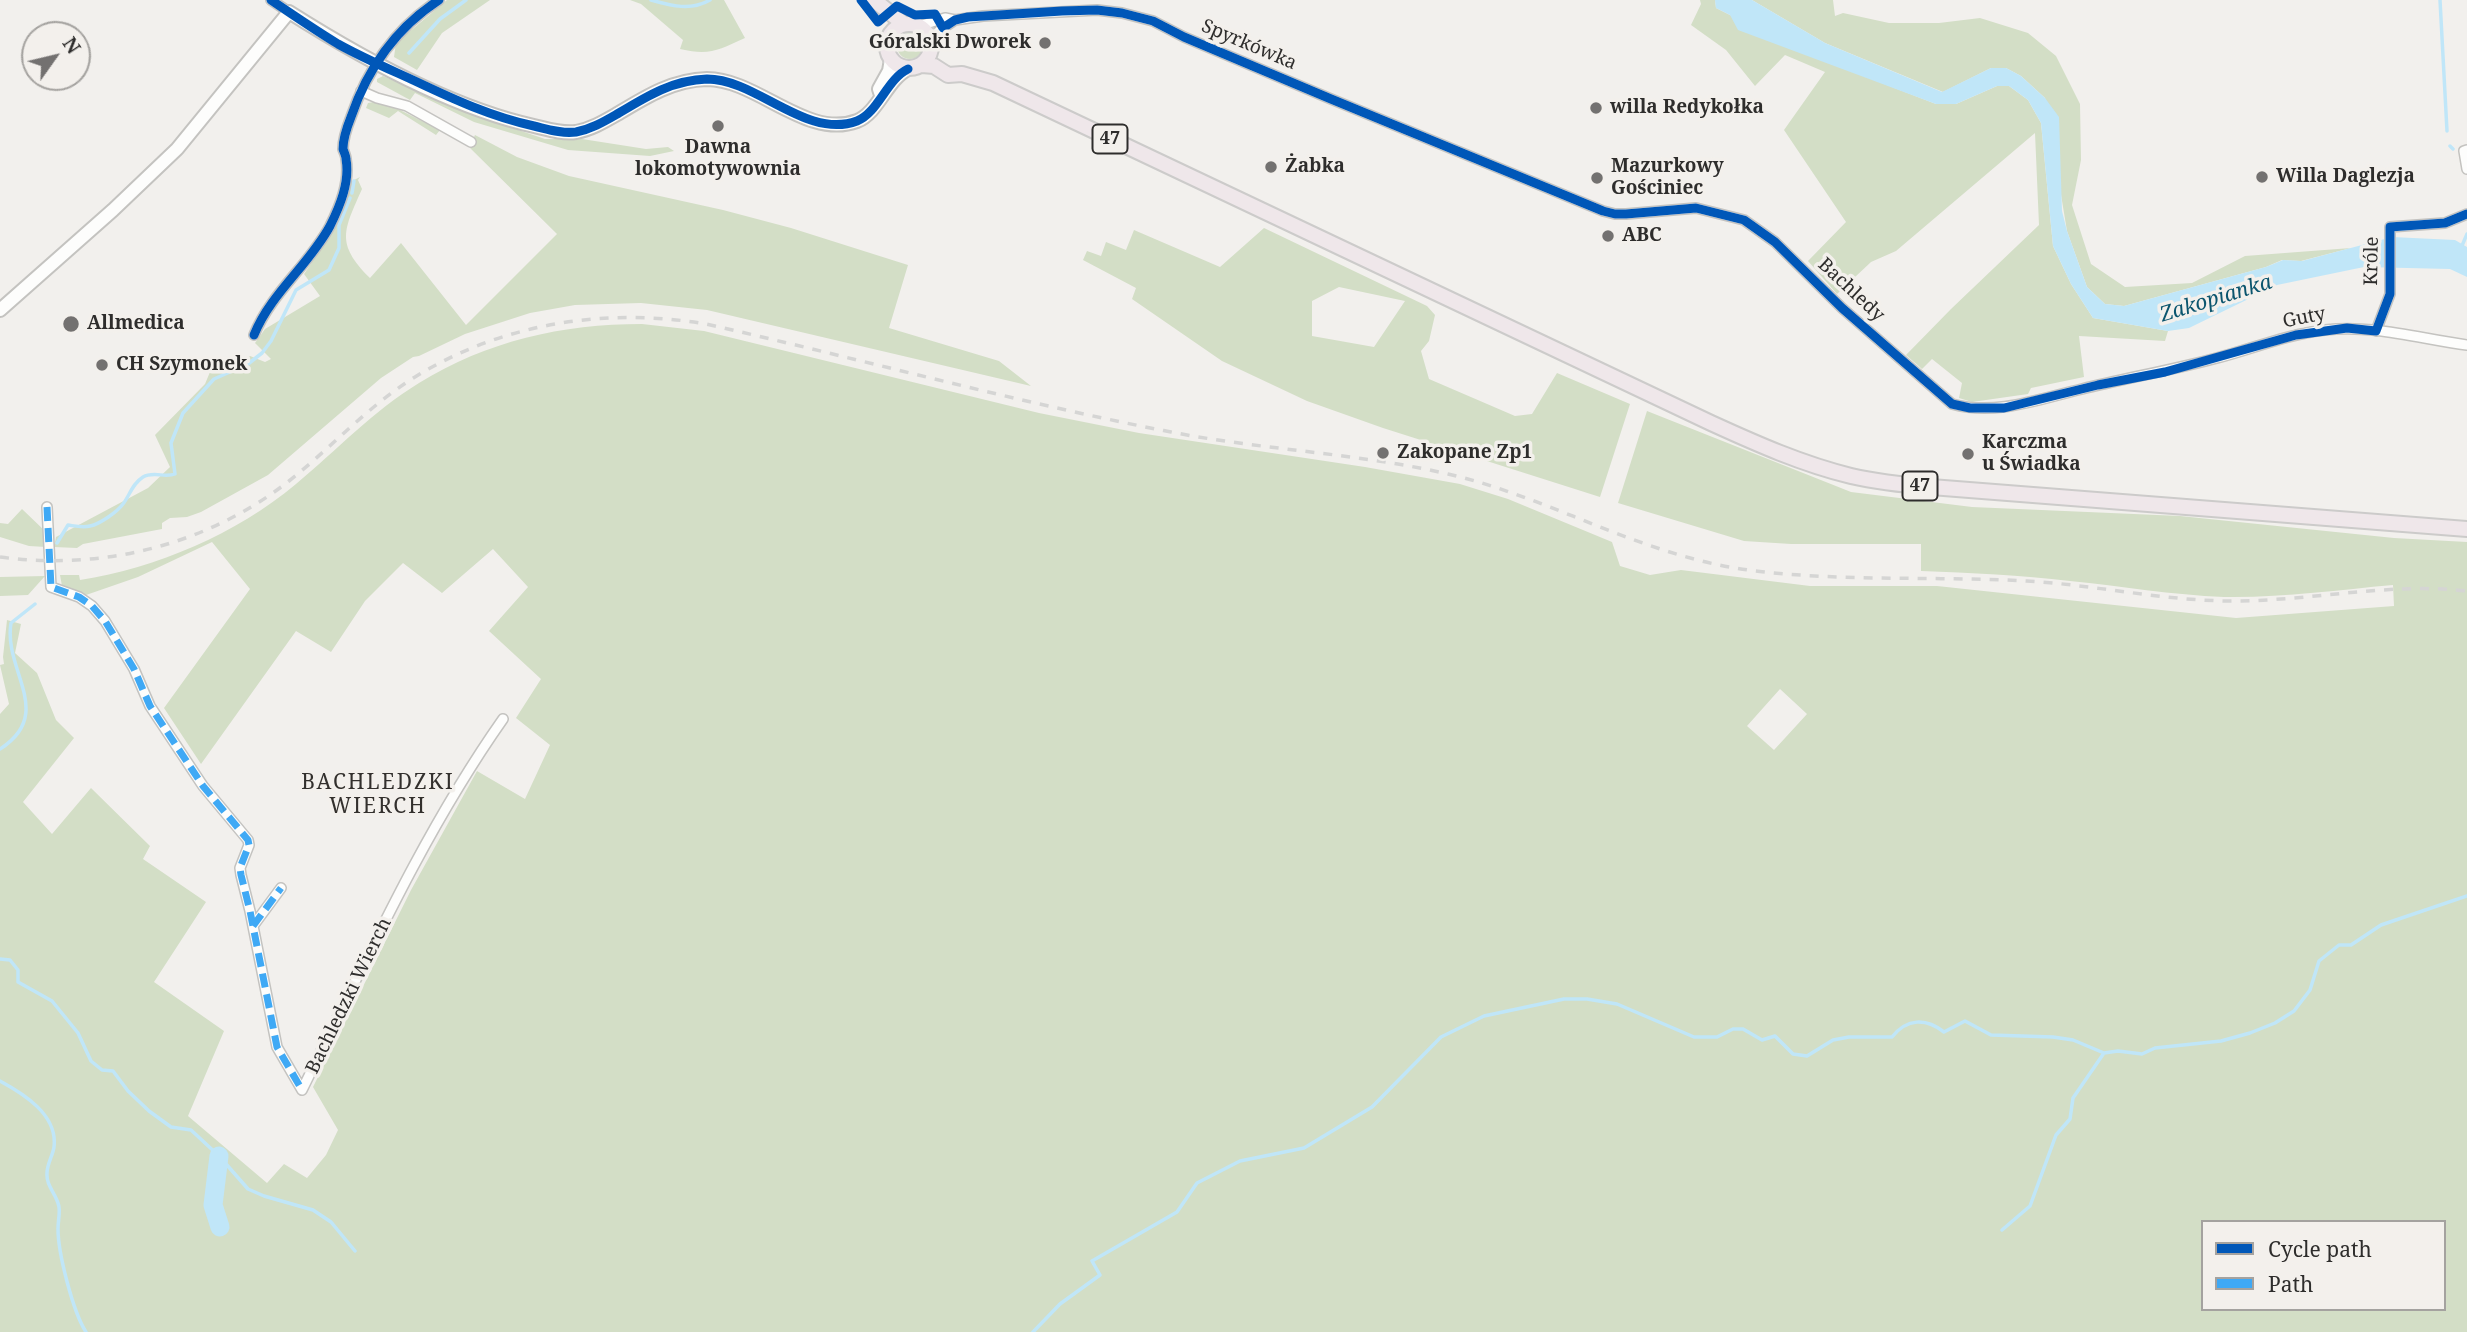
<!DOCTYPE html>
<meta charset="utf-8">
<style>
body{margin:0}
#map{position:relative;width:2467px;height:1332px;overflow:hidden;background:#f2f0ed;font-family:"Noto Serif",serif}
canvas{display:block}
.legend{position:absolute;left:2201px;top:1220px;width:245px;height:91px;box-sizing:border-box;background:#f3f0ec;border:2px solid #a4a29f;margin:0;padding:9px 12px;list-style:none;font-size:21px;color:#2e2d2c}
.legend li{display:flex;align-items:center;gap:14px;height:35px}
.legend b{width:35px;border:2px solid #a4a29f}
.north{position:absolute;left:21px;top:21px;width:70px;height:70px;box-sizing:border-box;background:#f3f0ec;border:2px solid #a4a29f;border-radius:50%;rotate:56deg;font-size:19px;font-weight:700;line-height:28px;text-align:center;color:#2e2d2c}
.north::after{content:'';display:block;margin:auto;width:24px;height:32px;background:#737170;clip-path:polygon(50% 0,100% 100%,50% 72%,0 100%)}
</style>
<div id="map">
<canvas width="2467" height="1332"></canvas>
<ul class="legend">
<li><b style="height:9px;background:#0057b8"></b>Cycle path</li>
<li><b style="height:9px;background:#3fa9f5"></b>Path</li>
</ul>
<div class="north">N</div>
</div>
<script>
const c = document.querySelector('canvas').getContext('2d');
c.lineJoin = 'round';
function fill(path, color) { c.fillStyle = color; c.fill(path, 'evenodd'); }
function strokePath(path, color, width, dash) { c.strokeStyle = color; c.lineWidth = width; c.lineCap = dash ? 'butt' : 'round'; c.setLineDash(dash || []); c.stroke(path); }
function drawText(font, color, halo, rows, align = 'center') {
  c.font = font + ' "Noto Serif",serif'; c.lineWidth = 7; c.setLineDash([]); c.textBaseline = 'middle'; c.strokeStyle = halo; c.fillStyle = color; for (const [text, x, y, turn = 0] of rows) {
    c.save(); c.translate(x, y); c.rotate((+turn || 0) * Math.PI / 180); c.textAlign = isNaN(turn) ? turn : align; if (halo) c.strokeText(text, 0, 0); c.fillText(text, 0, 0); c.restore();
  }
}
const green = new Path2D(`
 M447,0H490L442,33L417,70L394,57L396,43Z
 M630,0H724L745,38C718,50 710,56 680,49L683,40L641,4Z
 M1700,0H1715L1716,8L1812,56L1936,104H1956L1997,86H2009L2028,100L2041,123L2053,246L2071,284L2093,318L2168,331L2165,341L2079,336L2084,377L2031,388L2028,394L1972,402L1959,398L1962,383L1932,359L1922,369L1906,355L1951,309L2039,225L2035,133L1896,251L1871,262L1837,294L1808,261L1846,222L1784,130L1825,72L1785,55L1755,86L1726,50L1691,25L1701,4Z
 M1752,0H1833L1835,16L1843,13L1889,23H1939L1980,18L2028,33L2056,56L2080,104L2081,160L2072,205L2091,264L2125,287L2192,283L2245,256L2351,248L2301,261L2282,260L2266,267L2124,306L2105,304L2087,287L2067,231L2045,98L2021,76L2006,68H1991L1943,92L1825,43Z
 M897 46a13 13 0 1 1 26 0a13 13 0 1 1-26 0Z
 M383,76L468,113L545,139H582L646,149L668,147L674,151L650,156L568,150L474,122L415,93L410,100L377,82V79Z
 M374,102L392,106L440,130L436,135L398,111L389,118L366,108L368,103Z
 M475,135L517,157L569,176L723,210L791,228L908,265L889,328L999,361L1031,386L707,310L641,303L575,305L530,313L465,334L419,356L413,357L381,378L268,475L201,512L187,517L170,518L162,523V529L83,544L77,548L54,547L56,537L148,488L170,467L155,435L205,384L210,372L218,367L223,374L250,356L265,362L271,359L255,343L265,329L320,296L304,274L335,228L345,205L350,182L360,177L358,180L362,189C344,230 335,243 370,278L401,243L466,325L557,234L469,147Z
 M1264,228L1427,306L1435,315L1429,341L1421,351L1429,379L1515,416L1532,414L1557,373L1630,404L1600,497L1383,428L1307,401L1222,361L1132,299L1136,288L1083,260L1087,251L1101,256L1106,242L1126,250L1134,230L1220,267ZM1339,287L1405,301L1374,347L1312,336V301Z
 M642,324L704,331L1039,413L1139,433L1365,467L1460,484L1508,499L1612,542L1620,566L1650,575L1681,570L1810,586H1937L2236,618L2394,606L2393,585C2337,590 2280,598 2224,597C2172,595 2121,586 2070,581C2021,575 1971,573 1921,571V544H1791L1744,541L1618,503L1647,411L1851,492L1972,507L2180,516L2394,538L2467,542V1332H0V714L9,704L0,665L4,664L3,657L7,620L21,624L15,653L37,673L56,720L74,738L23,802L52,834L91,788L150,846L143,859L206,902L154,982L224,1031L188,1116L267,1183L284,1164L307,1178L326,1155L338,1130L313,1087L411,890L477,771L525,799L550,745L516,718L541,679L489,631L528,587L493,549L442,593L403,563L365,601L331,652L296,631L201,764L164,708L250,589L212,542L138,577L86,595L70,592L62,586L60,575H79L80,580C157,568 236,534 296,484C337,450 373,411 419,383C487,341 562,324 642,324ZM1780,689L1807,714L1774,750L1747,726ZM2203,1222H2444V1309H2203Z
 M22,509L46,532V547L29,546L0,537V523L8,524Z
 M45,576L28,595L0,596V577Z`);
const water = new Path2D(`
 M1715,0H1752L1825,43L1942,92L1991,68H2006L2021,76L2045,98L2059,117L2062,211L2067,231L2087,287L2105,304L2124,306L2266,267L2283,260L2302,261L2392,237L2455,240L2467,247V277L2450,269L2364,267L2277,285L2189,328L2168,331L2093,318L2071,284L2053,246L2041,123L2028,100L2009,86H1997L1956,104H1936L1738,30L1730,15L1716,8Z`);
const stream = new Path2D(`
 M651,0C672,6 691,11 710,0
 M2440,0L2447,131
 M409,53L440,19L466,0
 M2450,146L2453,149
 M352,193L354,181
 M2461,248L2467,234
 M57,543L68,525C75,526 83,528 90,526C100,524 117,512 123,504C130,495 132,484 143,477C153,471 165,478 175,474L171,443L183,413L214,379L248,364L262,353L271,341L296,290L329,270L339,248V225L350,198
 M0,749C56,713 3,671 11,623L35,604
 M0,959L10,960L18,970V982L52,1001L78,1033L91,1061L102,1070L113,1071L128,1091L149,1111L171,1127L191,1130L219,1156L248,1189L264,1196L313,1210L331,1222L355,1251
 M0,1081C24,1094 58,1115 54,1147C53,1155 47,1164 47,1173C46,1187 57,1194 59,1207C60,1214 58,1221 58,1229C58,1253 73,1312 86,1332
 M2002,1230L2030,1206L2056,1135L2070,1119L2073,1098L2104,1053
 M1033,1332L1060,1304L1100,1275L1092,1261L1177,1212L1197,1183L1240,1161L1304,1148L1372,1107L1441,1037L1484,1016L1564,999H1587L1617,1004L1694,1037H1717L1733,1029H1743L1762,1040L1775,1036L1793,1054L1807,1056L1833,1040L1849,1037H1892C1907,1018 1926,1018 1944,1032L1965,1021L1991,1035L2053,1037L2073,1040L2104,1053L2118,1051L2142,1054L2155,1048L2221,1041L2250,1033L2275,1023L2294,1011L2310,990L2319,961L2339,945H2351L2381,925L2467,896`);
const river = new Path2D(`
 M219,1156L213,1205L220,1227`);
const street = new Path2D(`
 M271,0L289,12
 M919,26L945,18L955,20L983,16L1097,10L1122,13L1153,21L1184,37L1331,99L1603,211L1615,214H1626L1696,208L1744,220L1775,242L1842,308L1952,404C1996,416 2039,399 2082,389C2127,378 2172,370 2217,358C2252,349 2288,334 2325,330C2372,324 2421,339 2467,345
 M931,40L940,30L955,20
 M361,91L377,98L407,106L471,142
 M2467,150L2464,151L2467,169
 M2376,331L2390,294V227L2445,223L2467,214
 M254,335C271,293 309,265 330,226C340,206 350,182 346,159C346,156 344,152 343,149C343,139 347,127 351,117C367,70 396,28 439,0
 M47,507L51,587L79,597L92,606L105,621L134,669L150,706L203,786L248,840L249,845L240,868L241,875L250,911L277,1047L302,1090
 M253,926L281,888
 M302,1090C364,965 422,834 503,719`);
const secondary = new Path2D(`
 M881,95L879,89L889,71L891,59
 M0,310L113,210L177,149L289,12C360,57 452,108 534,126C547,129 562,134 576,132C592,129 605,121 619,113C647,96 673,80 707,79C757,79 807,140 857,121C878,113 887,79 908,69`);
const primary = new Path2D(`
 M874,0L904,24
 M887 46a22 22 0 1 1 44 0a22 22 0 1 1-44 0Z
 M922,65L934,66L948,75L962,74L993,83L1711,423C1757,444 1802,464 1851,476C1877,482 1905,485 1931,487L2467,529`);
const rail = new Path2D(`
 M0,557C103,571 207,545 289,481C332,447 368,406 415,377C502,323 607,307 706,324C861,359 1015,402 1171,432C1263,450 1357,453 1448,474C1552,498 1639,555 1748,570C1840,582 1934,576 2027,581C2096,585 2164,601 2233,601C2312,601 2388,582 2467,591`);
const quiet = new Path2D(`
 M47,507L51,587L79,597L92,606L105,621L134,669L150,706L203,786L248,840L249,845L240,868L241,875L250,911L277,1047L302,1090
 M253,926L281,888`);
const cycleway = new Path2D(`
 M271,0C293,15 315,30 338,44C363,58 389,69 415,81C453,99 492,117 534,126C547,129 562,134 576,132C592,129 605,121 619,113C647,96 673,80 707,79C757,79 806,140 857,121C878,113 887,79 908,69
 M861,0L878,22L897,6L915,15L935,14L943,28L955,20L968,17L1062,11L1097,10L1122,13L1153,21L1184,37L1331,99L1603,211L1615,214H1626L1696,208L1744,220L1775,242L1842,308L1952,404L1970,408H2004L2098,385L2165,372L2296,335L2347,328L2376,331L2390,294V227L2445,223L2467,214
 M254,335C271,293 309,265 330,226C340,206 350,182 346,159C346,156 344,152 343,149C343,139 347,127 351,117C367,70 396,28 439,0`);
const markers = [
 [1045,43,7,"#737170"],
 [1596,108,7,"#737170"],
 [718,126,7,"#737170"],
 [1271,167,7,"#737170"],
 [2262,177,7,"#737170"],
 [1597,178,7,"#737170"],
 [1608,236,7,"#737170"],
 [71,324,9,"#737170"],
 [102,365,7,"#737170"],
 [1383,453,7,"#737170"],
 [1968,454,7,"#737170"]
];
const shields = [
 [1110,139,35],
 [1920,486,35]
];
const shieldNames = [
 ["47",1110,139],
 ["47",1920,486]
];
const poiNames = [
 ["Góralski Dworek",1031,43,"right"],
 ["willa Redykołka",1610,108],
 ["Dawna",718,148,"center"],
 ["lokomotywownia",718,170,"center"],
 ["Żabka",1285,167],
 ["Mazurkowy",1611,167],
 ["Gościniec",1611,189],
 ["Willa Daglezja",2276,177],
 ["ABC",1622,236],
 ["Allmedica",87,324],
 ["CH Szymonek",116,365],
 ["Karczma",1982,443],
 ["u Świadka",1982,465],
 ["Zakopane Zp1",1397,453]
];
const streetNames = [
 ["Spyrkówka",1249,45,23],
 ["Króle",2372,261,-89],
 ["Bachledy",1851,290,43],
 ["Guty",2304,318,-11],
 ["Bachledzki Wierch",349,996,-64]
];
const waterNames = [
 ["Zakopianka",2216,299,-17]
];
const neighbourhoodNames = [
 ["BACHLEDZKI",378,783],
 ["WIERCH",378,807]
];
fill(green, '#d3dec6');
fill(water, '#c0e6f8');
strokePath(stream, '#c0e6f8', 3.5);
strokePath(river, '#c0e6f8', 19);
strokePath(street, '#c4c3c0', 12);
strokePath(secondary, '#c4c3c0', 16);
strokePath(primary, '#cccbca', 18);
strokePath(street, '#fdfdfc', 9);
strokePath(secondary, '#fdfdfc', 12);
strokePath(primary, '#efe7ea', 14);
strokePath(rail, '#d5d5d4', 3.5, [9, 9]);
strokePath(quiet, '#3fa9f5', 7, [14, 7]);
strokePath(cycleway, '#0057b8', 9);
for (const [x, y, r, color] of markers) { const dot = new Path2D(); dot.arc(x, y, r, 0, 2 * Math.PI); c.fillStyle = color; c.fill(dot); strokePath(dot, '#f3f0ec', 2.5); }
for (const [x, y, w] of shields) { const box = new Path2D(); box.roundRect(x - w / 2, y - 14.5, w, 29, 5); c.fillStyle = '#f3f0ec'; c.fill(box); strokePath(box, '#2e2d2c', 2); }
drawText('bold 18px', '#2e2d2c', null, shieldNames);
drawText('bold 19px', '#2e2d2c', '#f3f0ec', poiNames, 'left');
drawText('19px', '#2e2d2c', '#f3f0ec', streetNames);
drawText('italic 21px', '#0b556e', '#f3f0ec', waterNames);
c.letterSpacing = '2px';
drawText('21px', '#33302d', '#f3f0ec', neighbourhoodNames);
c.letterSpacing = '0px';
</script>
